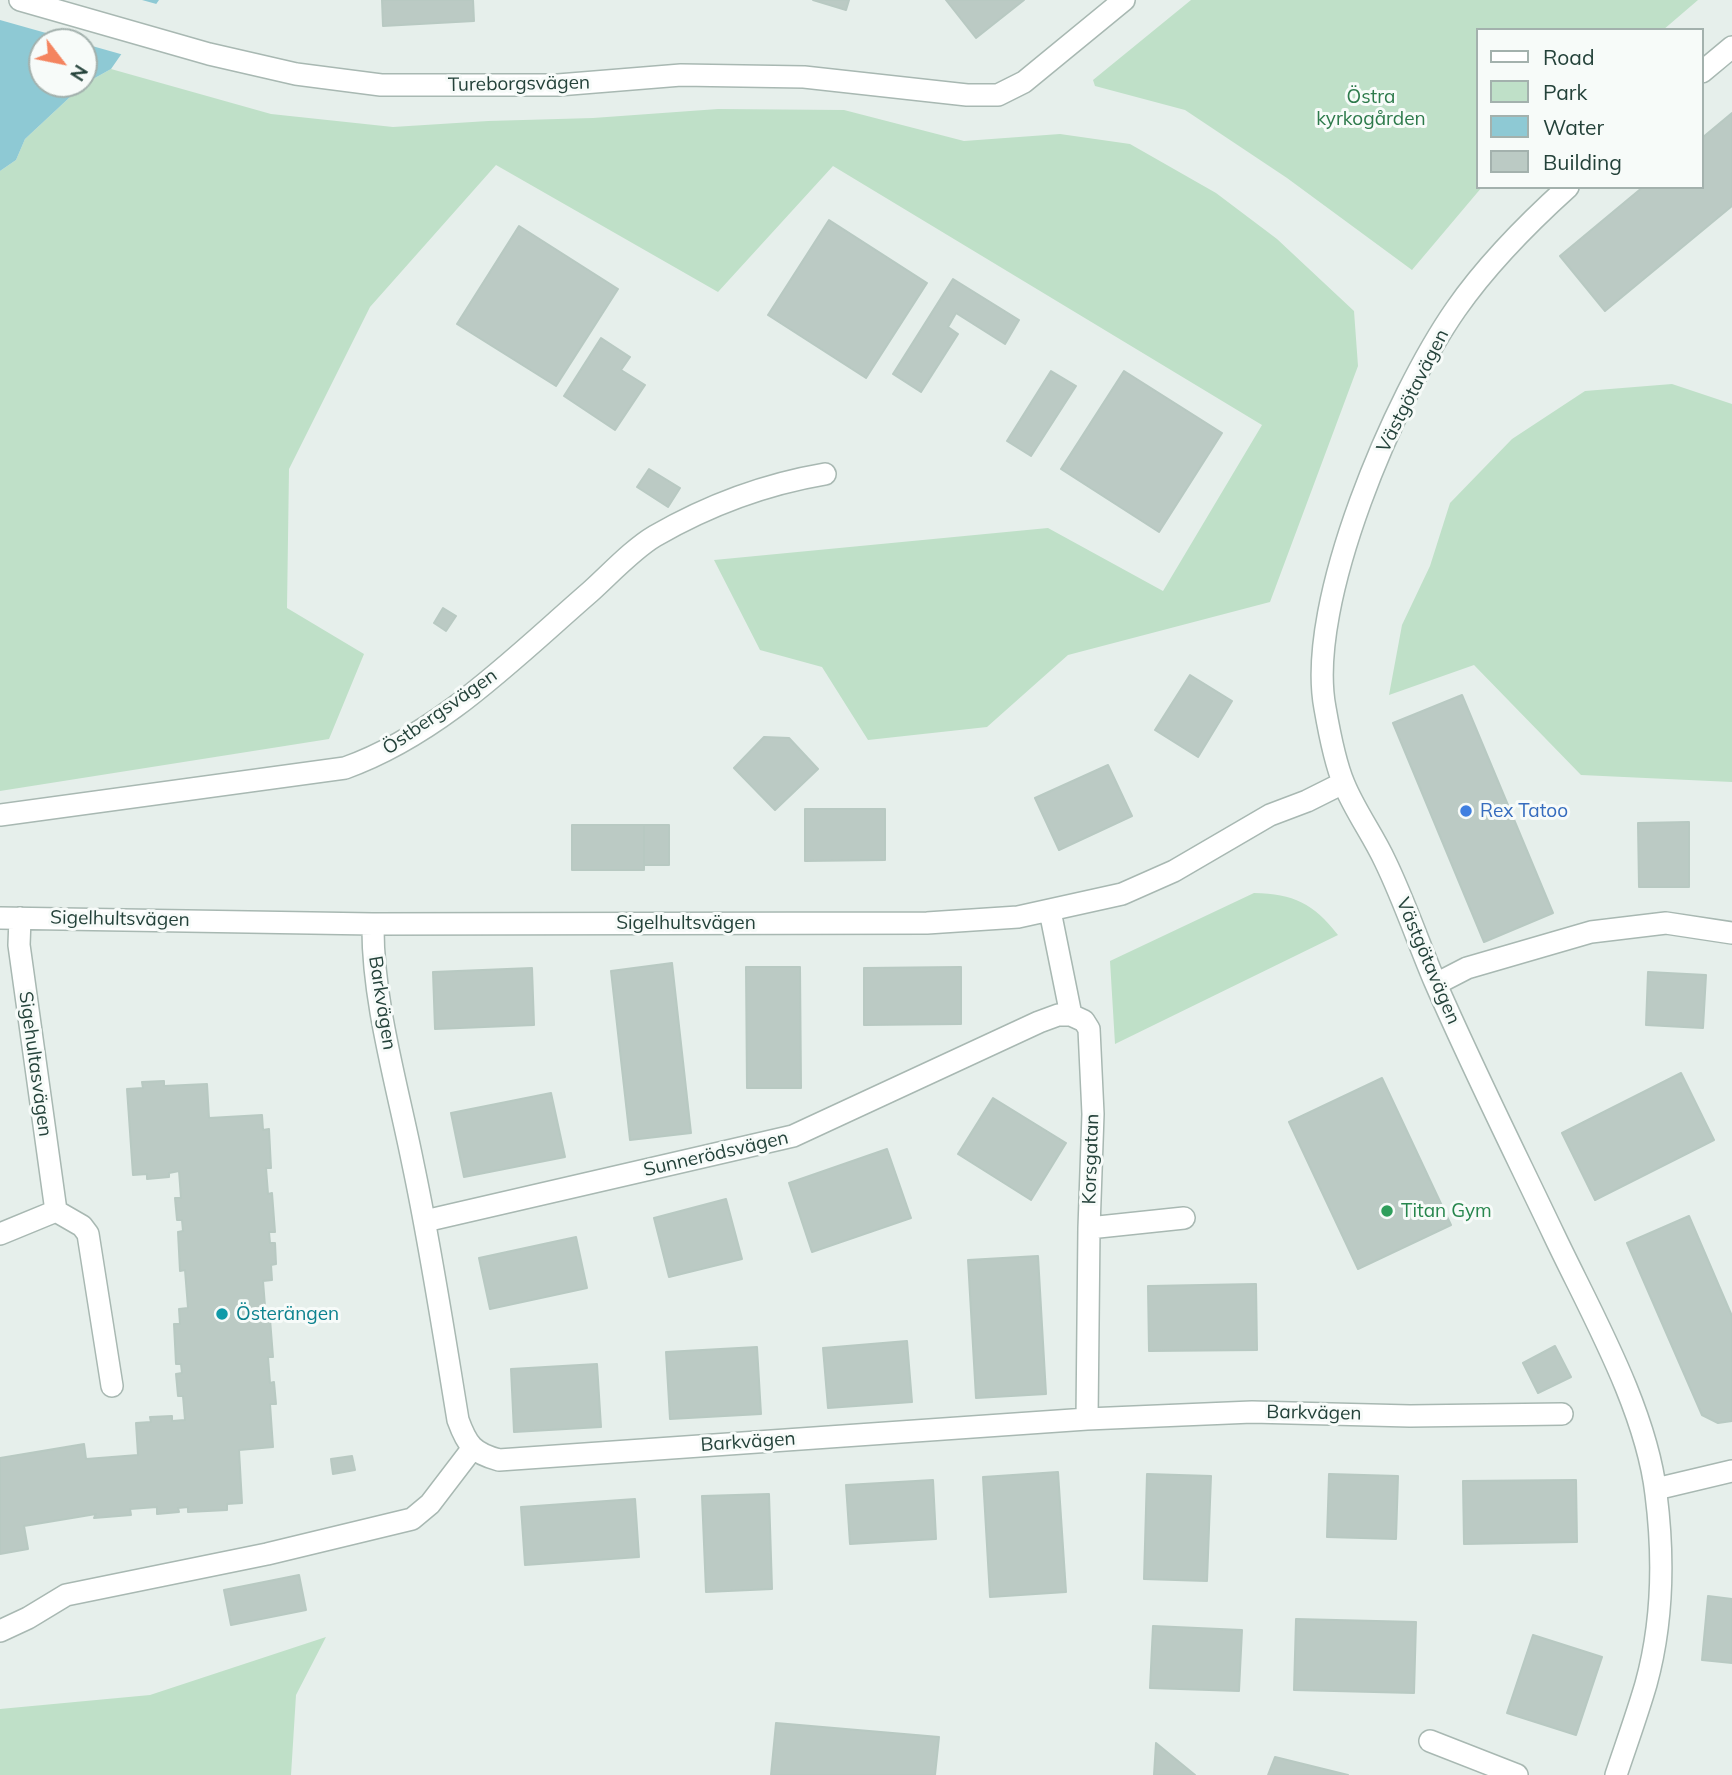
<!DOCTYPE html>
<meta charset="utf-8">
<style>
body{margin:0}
#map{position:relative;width:1732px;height:1775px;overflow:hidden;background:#e6efeb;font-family:Mulish,sans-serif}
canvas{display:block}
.legend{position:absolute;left:1476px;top:28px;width:228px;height:161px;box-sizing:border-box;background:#f7fbf9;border:2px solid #a3b1ad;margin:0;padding:9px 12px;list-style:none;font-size:21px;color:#24423a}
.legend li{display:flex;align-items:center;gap:14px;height:35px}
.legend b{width:35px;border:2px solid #a3b1ad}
.north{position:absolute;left:28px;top:28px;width:70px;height:70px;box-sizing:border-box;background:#f7fbf9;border:2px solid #a3b1ad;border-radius:50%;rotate:122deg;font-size:19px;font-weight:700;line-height:28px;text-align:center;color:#24423a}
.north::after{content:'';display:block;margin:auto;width:24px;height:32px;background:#f4845f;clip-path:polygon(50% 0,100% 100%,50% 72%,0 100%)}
</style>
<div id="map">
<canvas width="1732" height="1775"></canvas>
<ul class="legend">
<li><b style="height:9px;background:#fff"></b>Road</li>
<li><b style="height:19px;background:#bfe0c8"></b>Park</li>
<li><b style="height:19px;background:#8ec9d4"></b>Water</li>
<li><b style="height:19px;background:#bbcac4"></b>Building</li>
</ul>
<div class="north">N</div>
</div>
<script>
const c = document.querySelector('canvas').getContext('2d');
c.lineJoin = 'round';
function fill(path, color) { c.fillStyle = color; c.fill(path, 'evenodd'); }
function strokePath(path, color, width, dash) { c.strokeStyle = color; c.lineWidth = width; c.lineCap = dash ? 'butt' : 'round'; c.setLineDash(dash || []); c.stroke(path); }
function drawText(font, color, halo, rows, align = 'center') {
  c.font = font + ' Mulish,sans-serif'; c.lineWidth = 6; c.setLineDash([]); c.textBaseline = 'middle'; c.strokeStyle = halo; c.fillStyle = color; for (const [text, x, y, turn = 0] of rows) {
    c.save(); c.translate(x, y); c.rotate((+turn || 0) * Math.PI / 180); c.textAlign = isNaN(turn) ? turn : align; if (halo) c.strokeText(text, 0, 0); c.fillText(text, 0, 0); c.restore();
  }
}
const green = new Path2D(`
 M1191,0H1698L1663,30H1478V187H1482L1412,270L1287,178L1185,110L1095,86L1093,80Z
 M111,69L271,114L393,127L488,121L593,118L718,109L844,110L964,141L1060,134L1130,144L1216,193L1277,239L1354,311L1358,366L1270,602L1068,655L987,727L868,740L822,667L760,650L714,560L1048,528L1163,591L1262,425L833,166L718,292L496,165L370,307L289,469L287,608L364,654L329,739L0,791V171L16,160L25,139L84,84Z
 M1672,384L1732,404V782L1581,775L1474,665L1389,695L1402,625L1430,566L1450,503L1512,439L1585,391Z
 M1254,893C1294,894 1313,903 1338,935L1115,1044L1110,961Z
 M326,1637L296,1695L291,1775H0V1709L150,1695Z`);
const water = new Path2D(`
 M0,0H159L111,69L84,84L25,139L16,160L0,171ZM42,42H84V84H42Z`);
const pier = new Path2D(`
 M0,0H142L160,5L124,55L0,20Z`);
const building = new Path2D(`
 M382,0H473L474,21L383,26Z
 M813,0H849L846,10Z
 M946,0H1024L976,38Z
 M1732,113V206L1605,311L1560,256L1643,187H1702V138Z
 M829,220L927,283L866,378L768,315Z
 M519,226L618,289L556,386L457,324Z
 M953,279L1019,320L1005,344L956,313L948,327L958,334L921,392L893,374Z
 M601,338L630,357L621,370L645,385L615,430L564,396Z
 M1051,371L1076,386L1031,456L1007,441Z
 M1124,371L1222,433L1159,532L1061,469Z
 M649,469L680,488L668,507L637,487Z
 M443,608L456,616L446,631L434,623Z
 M1190,675L1232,701L1198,757L1155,730Z
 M1462,695L1553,913L1484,942L1393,723Z
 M764,737L789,738L818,769L775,810L734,768Z
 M1108,765L1132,816L1059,850L1035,798Z
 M805,809H885V860L805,861Z
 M1689,822V887H1639L1638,823Z
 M572,825H644V870H572Z
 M644,825H669V865H644Z
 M672,963L691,1133L630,1140L611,971Z
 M746,967H800L801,1088H747Z
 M961,967V1024L864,1025V968Z
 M532,968L534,1025L435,1029L433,972Z
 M1648,972L1706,975L1703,1028L1646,1025Z
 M1681,1073L1714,1140L1595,1200L1562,1133Z
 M1382,1078L1451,1225L1358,1269L1289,1122Z
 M164,1081V1086L207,1084L209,1118L262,1115L263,1130L269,1129L271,1168H266L268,1194L272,1193L275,1232H269L270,1243H275L276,1264L271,1265L272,1280L263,1281L266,1319H270L273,1357H268L270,1383L274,1382L276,1404H270L273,1447L239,1450L242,1503L227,1504V1510L188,1512V1507L178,1508L179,1512L157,1514V1507L130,1509L131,1515L94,1518L96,1514L24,1526L28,1549L0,1554V1458L84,1444L86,1459L138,1455L136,1423L151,1422L150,1417L172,1416V1421L185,1420L183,1396H178L176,1374L182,1373L181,1364H176L174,1324H180L179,1309L188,1308L185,1270L180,1271L178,1232L183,1231L182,1220H177L175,1198H181L179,1171L169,1173V1177L147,1179V1174L133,1175L127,1089L143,1088L142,1082Z
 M551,1093L565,1157L464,1177L451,1113Z
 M993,1098L1066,1143L1031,1200L958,1154Z
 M887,1149L911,1218L812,1252L789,1183Z
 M726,1199L742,1259L669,1277L654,1218Z
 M1689,1216L1732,1316V1421L1718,1423L1702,1415L1627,1243Z
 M576,1237L587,1288L490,1309L479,1258Z
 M1038,1256L1046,1394L976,1398L968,1260Z
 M1256,1284L1257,1350L1149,1351L1148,1286Z
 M907,1341L912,1402L828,1408L823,1348Z
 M1555,1346L1571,1377L1538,1393L1523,1363Z
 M757,1347L761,1414L670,1419L666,1352Z
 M597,1364L601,1427L514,1432L511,1369Z
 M352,1456L355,1470L333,1474L331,1459Z
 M1058,1472L1066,1592L990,1597L983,1477Z
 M1147,1474L1211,1476L1207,1581L1144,1579Z
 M1329,1474L1398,1476L1396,1539L1327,1537Z
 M933,1480L936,1539L850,1544L846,1485Z
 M1576,1480L1577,1542L1464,1544L1463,1481Z
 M769,1494L772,1589L706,1592L702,1496Z
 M635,1499L639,1557L525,1565L521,1507Z
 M299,1575L306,1610L231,1625L224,1590Z
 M1708,1596L1732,1599V1663L1702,1660Z
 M1296,1619L1416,1622L1414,1693L1294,1690Z
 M1153,1626L1242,1630L1239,1691L1150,1688Z
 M1533,1635L1602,1657L1576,1735L1507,1713Z
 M776,1723L939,1737L935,1775H771Z
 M1156,1743L1195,1775H1154Z
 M1275,1757L1348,1775H1268Z`);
const minor = new Path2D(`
 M20,0L209,54L296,74L381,85H558L681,75L804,77L967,95H998L1024,82L1124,0
 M1702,72L1732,47
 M1568,187C1527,224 1488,263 1456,309C1396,395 1305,603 1325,708C1329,731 1335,763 1344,784C1355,811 1373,835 1385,861C1404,900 1418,942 1435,982C1472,1067 1514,1151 1554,1235C1591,1313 1646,1408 1656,1494C1664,1557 1663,1622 1646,1684C1637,1715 1626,1745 1616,1775
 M0,815L345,768C440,734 515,657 590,592C610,574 633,549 655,536C707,506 766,484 825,474
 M1050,911L1071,1015L1084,1021L1089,1029L1093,1114L1089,1228L1087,1419
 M0,918L373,924L927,923L1018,917L1122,894L1174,871L1270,815L1307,801L1343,783
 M373,924C372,1001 398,1088 413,1164C431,1249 444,1335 458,1420C467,1445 473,1453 499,1460L1087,1419L1252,1412L1410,1416L1562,1414
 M1436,984L1467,968L1591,932L1666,923L1732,933
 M56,1211L82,1226L88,1234L112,1386
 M425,1221L793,1136L1039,1022L1058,1015H1071
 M1089,1228L1184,1218
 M0,1234L56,1211L19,945L20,918
 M1656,1489L1732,1471
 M0,1631L28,1618L66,1595L267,1554L412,1519L430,1504L472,1449
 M1430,1741L1517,1775`);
const markers = [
 [1466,811,7,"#3f7fe0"],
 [1387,1211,7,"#2e9e5b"],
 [222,1314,7,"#0f9aa8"]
];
const streetNames = [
 ["Tureborgsvägen",519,84,-1],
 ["Västgötavägen",1413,391,-63],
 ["Östbergsvägen",440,712,-35],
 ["Sigelhultsvägen",120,919,1],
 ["Sigelhultsvägen",686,923],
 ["Västgötavägen",1428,961,67],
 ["Barkvägen",382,1003,81],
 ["Sigehultasvägen",35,1064,82],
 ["Sunnerödsvägen",716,1154,-13],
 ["Korsgatan",1091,1159,-88],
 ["Barkvägen",1314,1413,1],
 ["Barkvägen",748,1442,-4]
];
const parkNames = [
 ["Östra",1371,97],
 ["kyrkogården",1371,119]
];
const shopNames = [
 ["Rex Tatoo",1480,811]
];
const leisureNames = [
 ["Titan Gym",1401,1211]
];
const cultureNames = [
 ["Österängen",236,1314]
];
fill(green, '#bfe0c8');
fill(water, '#8ec9d4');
fill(pier, '#e6efeb');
fill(building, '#bbcac4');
strokePath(building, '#b8c9c2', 2);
strokePath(minor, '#a8b8b2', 24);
strokePath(minor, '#fff', 21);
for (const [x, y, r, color] of markers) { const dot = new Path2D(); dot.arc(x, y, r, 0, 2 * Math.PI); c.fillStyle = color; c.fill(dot); strokePath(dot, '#f7fbf9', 2.5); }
drawText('19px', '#24423a', '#f7fbf9', streetNames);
drawText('19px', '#2d7a4b', '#f7fbf9', parkNames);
drawText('19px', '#366cbe', '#f7fbf9', shopNames, 'left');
drawText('19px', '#27864d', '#f7fbf9', leisureNames, 'left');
drawText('19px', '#0d838f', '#f7fbf9', cultureNames, 'left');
</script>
